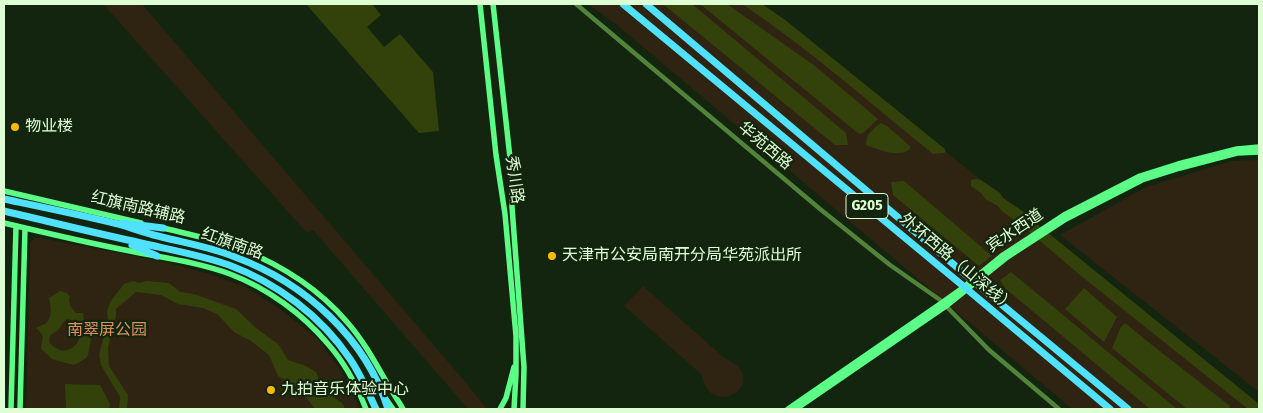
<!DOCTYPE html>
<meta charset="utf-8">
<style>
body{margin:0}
#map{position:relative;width:1263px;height:413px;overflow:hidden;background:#13250f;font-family:"Fira Sans Condensed",sans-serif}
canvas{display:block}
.frame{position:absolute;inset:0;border:5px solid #defed3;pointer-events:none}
</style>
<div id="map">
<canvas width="1263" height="413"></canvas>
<div class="frame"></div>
</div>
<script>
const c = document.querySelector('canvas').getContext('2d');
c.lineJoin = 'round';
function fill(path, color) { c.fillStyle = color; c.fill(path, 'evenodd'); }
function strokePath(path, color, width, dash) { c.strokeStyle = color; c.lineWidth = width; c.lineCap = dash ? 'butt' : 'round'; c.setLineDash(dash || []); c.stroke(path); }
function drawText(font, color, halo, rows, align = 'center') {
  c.font = font + ' "Fira Sans Condensed","Noto Sans SC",sans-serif'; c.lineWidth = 4.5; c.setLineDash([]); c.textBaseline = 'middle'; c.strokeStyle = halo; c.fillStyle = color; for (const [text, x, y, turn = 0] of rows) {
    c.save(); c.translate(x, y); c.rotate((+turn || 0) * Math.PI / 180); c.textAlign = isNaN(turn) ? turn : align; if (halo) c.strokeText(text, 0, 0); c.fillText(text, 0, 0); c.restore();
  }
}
const green = new Path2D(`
 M103,4H142L467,384L487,409H468L313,230L307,233Z
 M588,4H757L965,167L1259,404V409H1072L617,25Z
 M1259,160V392L1060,235L1146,187L1232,161Z
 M36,237L169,263L209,274L246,287L280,309L318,339L341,371L360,409H26L30,242Z
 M643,286L722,356C728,360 737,364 741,370C752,390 722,407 708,390C705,386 703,380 702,375L624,306Z`);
const water = new Path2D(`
 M306,4H344L346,5L348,4H372L381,15L367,27L384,47L400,34L433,72L439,131L419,133Z
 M663,4H692L846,133L848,145H835Z
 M700,4H727L815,66L852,97L878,119L863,133L859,134Z
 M742,4H762L784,19L945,149L946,152L944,153L933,154C870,103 809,49 742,4Z
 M881,123L887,126L910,146V149C899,159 878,149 866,145C866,133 873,129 881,123Z
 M976,179L981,180L1000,193L1003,198L1033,218L1036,223L1259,404V409H1248L1080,275L1026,229L1002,211L998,206L985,199L981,193L971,186V180Z
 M904,181L992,256L979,266L893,195L891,182Z
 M1011,272L1177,409H1150L1006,289L1000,280Z
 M133,281L139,283L147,281L169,283L180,292L194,294L236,309L256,328L279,345L288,360L306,366L316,372L320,382L331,395L343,404L345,409H315L299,388L278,376L269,355L251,341L234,332L217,314L203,308L178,304L161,295L136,292L116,309V316L108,348L109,366L128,395L127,409H119L120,397L101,365L99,355L108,319L107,312L110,302L124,284Z
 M1084,288L1117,317L1104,342L1065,309Z
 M60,291L67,293L70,297L69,299L70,306L76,313H83L84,321L92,330V333L88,355L86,358L78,363L73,365L52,359L41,349C42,337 46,337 36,328C39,326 42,325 45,324C53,318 51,306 49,298ZM68,319C97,326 70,368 49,342C50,331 54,335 59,329C63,324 62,322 68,319Z
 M1125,323L1152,345L1230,406L1229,409H1187L1112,348L1121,327Z
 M65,384L100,385L110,404L109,409H66Z`);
const minor = new Path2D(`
 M576,4L820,209L890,265L943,302
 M946,306L989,350L1059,409`);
const major = new Path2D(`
 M480,4L496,155L505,214L516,336V374L514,409
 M493,4L512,176V207L524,367L523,409
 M4,191L141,223
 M4,223C46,233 88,243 130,251C164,258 197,262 230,274C267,288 303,314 328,344C345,363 357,386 366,409
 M159,227C187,234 214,239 241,249C281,265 319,289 347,322C363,340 375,362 387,383C392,392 398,400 403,409
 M386,399L393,409
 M11,409L16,226
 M20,409L25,228
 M500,409L506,398L514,367
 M788,409L943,302L964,287L1003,255L1064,215L1140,176L1178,164L1237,149L1259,147
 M796,409L946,306L1006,258L1066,219L1142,180L1180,168L1237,153L1259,152`);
const highway = new Path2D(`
 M623,4L968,290L1110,409
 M646,4L972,280L1128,409
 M4,199C42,207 81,215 118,224C132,228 145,233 158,236C184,243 211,247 235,257C305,283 366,338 388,409
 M4,211C47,221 90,232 133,241C165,249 198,254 229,265C277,283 321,316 350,359C361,375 368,392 376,409
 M123,223L163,228
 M132,245L157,256`);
const markers = [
 [15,127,5,"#fbba03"],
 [552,256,5,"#fbba03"],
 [271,390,5,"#fbba03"]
];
const shields = [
 [867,206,42]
];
const shieldNames = [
 ["G205",867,206]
];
const poiNames = [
 ["物业楼",25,127],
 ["天津市公安局南开分局华苑派出所",562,256],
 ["九拍音乐体验中心",281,390]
];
const streetNames = [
 ["华苑西路",765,146,40],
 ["秀川路",514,180,82],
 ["红旗南路辅路",138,208,13],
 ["宾水西道",1015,231,-34],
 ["红旗南路",232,244,19],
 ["外环西路（山深线）",957,263,40]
];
const parkNames = [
 ["南翠屏公园",107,331]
];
fill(green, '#2f2312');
fill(water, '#33420a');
strokePath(minor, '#52833a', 4.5);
strokePath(major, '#5cfd86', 5.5);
strokePath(highway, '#50e2fd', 7);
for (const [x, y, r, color] of markers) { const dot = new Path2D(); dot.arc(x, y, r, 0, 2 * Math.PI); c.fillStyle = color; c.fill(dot); strokePath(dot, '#13250f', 2); }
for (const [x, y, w] of shields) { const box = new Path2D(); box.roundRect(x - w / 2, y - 12.5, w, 25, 4); c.fillStyle = '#13250f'; c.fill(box); strokePath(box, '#defed3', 1); }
drawText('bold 15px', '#defed3', null, shieldNames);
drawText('16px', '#defed3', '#13250f', poiNames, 'left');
drawText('16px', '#defed3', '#13250f', streetNames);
drawText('16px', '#de915f', '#13250f', parkNames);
</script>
